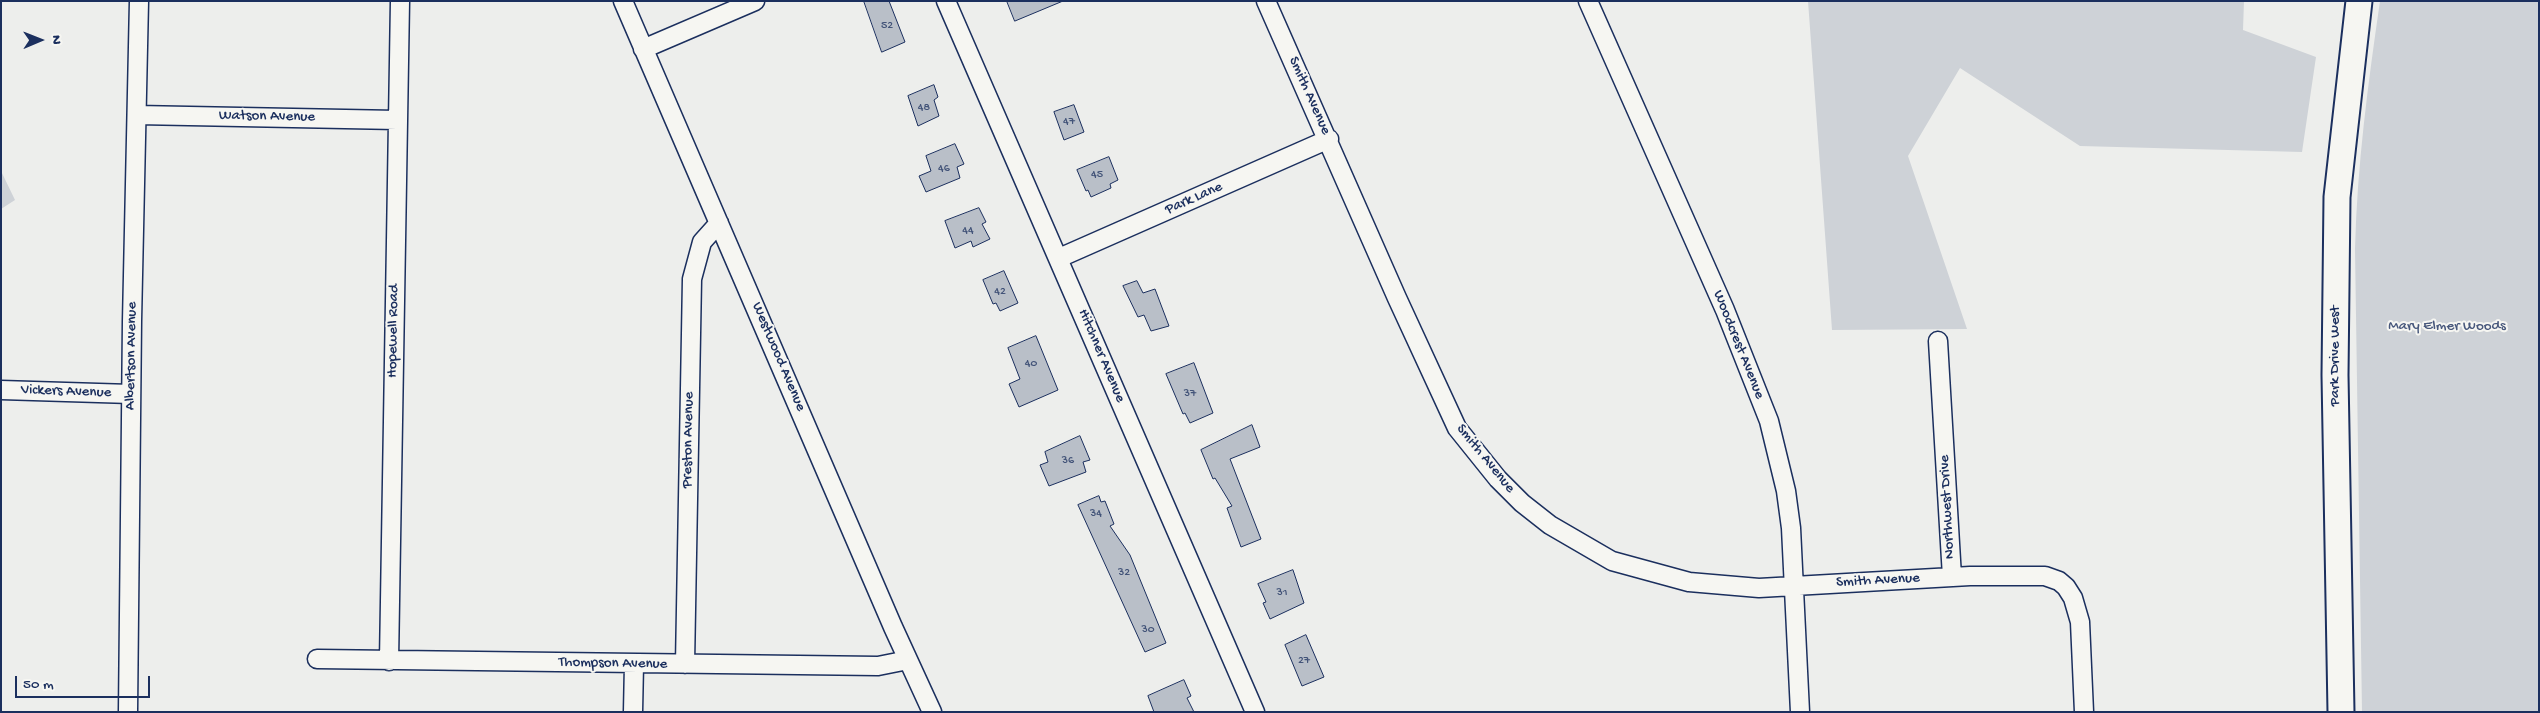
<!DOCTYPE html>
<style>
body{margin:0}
#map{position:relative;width:2540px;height:713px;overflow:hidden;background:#edeeec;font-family:"Gochi Hand",sans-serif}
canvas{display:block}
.frame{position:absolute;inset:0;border:2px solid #1b2f5e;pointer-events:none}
.north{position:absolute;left:15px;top:15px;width:50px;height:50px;-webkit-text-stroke:4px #f6f6f2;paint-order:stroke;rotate:89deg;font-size:14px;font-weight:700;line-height:20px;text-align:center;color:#1b2f5e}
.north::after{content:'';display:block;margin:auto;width:18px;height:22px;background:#1b2f5e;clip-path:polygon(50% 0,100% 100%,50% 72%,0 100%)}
.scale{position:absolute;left:15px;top:676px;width:135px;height:22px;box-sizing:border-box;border:2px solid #1b2f5e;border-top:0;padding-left:6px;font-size:15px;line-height:18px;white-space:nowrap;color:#1b2f5e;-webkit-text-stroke:4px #f6f6f2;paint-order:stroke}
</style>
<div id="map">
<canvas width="2540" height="713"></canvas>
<div class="frame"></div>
<div class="north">N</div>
<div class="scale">50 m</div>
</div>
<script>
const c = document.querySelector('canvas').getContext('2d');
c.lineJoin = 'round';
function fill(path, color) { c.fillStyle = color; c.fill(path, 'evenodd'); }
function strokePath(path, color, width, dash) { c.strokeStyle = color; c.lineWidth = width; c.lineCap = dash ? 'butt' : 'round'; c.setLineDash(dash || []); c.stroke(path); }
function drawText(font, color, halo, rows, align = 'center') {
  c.font = font + ' "Gochi Hand",sans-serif'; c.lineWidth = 4; c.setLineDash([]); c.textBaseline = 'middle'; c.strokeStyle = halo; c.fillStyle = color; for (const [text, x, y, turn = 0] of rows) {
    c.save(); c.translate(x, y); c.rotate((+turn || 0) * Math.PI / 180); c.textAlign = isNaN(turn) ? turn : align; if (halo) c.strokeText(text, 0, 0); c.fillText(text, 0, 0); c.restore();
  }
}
const green = new Path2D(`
 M1808,1H2244L2243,30L2316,57L2302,152L2080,146L1960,68L1908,156L1967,329L1832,330Z
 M2380,1H2539V712H2362L2355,249C2357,165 2368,84 2380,1Z
 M1,171L15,200L1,209Z`);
const building = new Path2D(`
 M864,1H889L905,42L882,52Z
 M1007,1H1063L1015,21Z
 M934,85L938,97L934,100L939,116L918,126L908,96Z
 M1074,105L1084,132L1064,140L1054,112Z
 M955,144L964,164L957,167L960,178L926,192L919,176L931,171L926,156Z
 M1109,157L1118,180L1110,184L1111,188L1091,197L1088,190L1086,191L1077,170Z
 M979,208L986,222L982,224L990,239L973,247L971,241L955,248L945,221Z
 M1004,271L1018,303L1000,311L996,303L993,304L983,280Z
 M1137,281L1143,293L1155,289L1169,326L1151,331L1144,315L1138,317L1123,286Z
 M1036,336L1058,390L1019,407L1009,384L1020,379L1008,348Z
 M1194,363L1213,413L1190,423L1185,413L1183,414L1166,374Z
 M1252,425L1260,447L1230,459L1261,539L1241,547L1227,508L1232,506L1215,478L1213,479L1201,450Z
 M1080,436L1090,460L1083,462L1086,472L1049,486L1040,465L1048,462L1045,452Z
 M1099,496L1101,502L1105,501L1114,524L1110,526L1130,555L1166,643L1145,652L1078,505Z
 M1293,570L1304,603L1270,619L1263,603L1266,602L1258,584Z
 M1306,635L1324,677L1302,686L1285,645Z
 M1184,680L1191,696L1187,698L1194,712H1154L1148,696Z`);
const street = new Path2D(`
 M623,1L893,627L932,712
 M946,1L1255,712
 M1266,1L1397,298L1457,428L1498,479L1522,503L1550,525L1612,561L1689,582L1759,588L1970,576H2045L2059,581L2066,587L2073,598L2080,622L2084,712
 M1588,1L1725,310L1769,421L1786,491L1791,528L1800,712
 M643,49L755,1
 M137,115L397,120
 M1059,258L1329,139
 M1938,341L1952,577
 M1,390L131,394
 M317,659L878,666L908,660
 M389,661L400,1
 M685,664L692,279L702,242L719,223
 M128,712L132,321L139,1
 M633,712L634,664`);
const secondary = new Path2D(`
 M2341,712L2335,375L2337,197L2359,1`);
const numberNames = [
 ["52",887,26],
 ["48",924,108],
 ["47",1069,122],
 ["46",944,169],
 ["45",1097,175],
 ["44",968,231],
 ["42",1000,292],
 ["40",1031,364],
 ["37",1190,394],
 ["36",1068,461],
 ["34",1096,514],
 ["32",1124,573],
 ["31",1282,593],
 ["30",1148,630],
 ["27",1304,661]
];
const streetNames = [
 ["Smith Avenue",1309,96,66],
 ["Watson Avenue",267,117,1],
 ["Park Lane",1194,199,-24],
 ["Hopewell Road",394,331,-89],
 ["Woodcrest Avenue",1738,345,68],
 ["Albertson Avenue",132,356,-89],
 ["Hitchner Avenue",1101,356,67],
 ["Park Drive West",2336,356,-90],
 ["Westwood Avenue",778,357,67],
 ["Vickers Avenue",66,392,2],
 ["Preston Avenue",689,440,-89],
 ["Smith Avenue",1485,459,51],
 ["Northwest Drive",1948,507,-93],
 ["Smith Avenue",1878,581,-3],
 ["Thompson Avenue",613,664,1]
];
const parkNames = [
 ["Mary Elmer Woods",2447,327]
];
fill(green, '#ced2d7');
fill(building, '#b9bfc8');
strokePath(building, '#1b2f5e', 1);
strokePath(street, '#1b2f5e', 21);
strokePath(secondary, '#1b2f5e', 29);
strokePath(street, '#f6f6f2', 18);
strokePath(secondary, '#f6f6f2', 25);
drawText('12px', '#425378', null, numberNames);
drawText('15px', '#1b2f5e', '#f6f6f2', streetNames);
drawText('15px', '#48587c', '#f6f6f2', parkNames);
</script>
